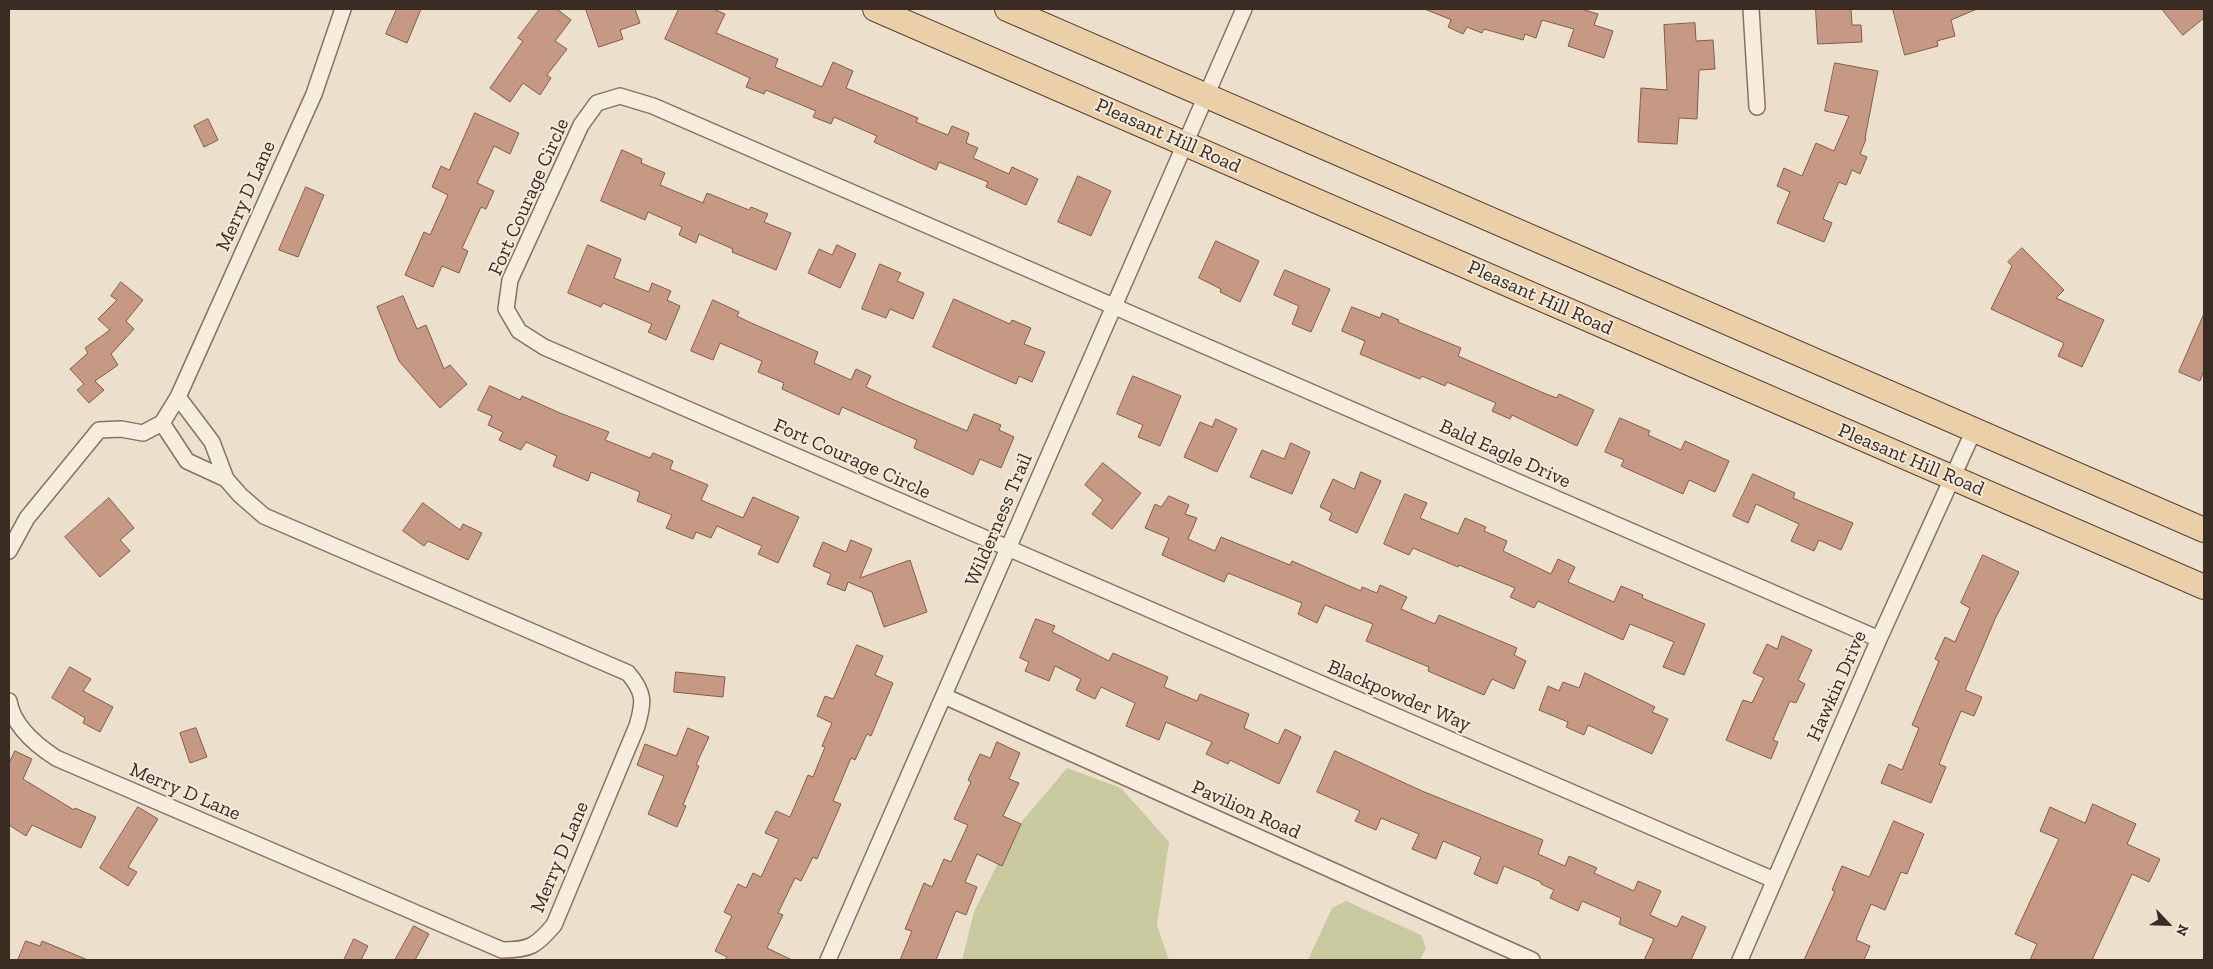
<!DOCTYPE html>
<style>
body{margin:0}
#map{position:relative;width:2213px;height:969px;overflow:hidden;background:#ecdfcc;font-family:"Zilla Slab",serif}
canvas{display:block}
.frame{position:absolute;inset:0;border:10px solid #3a2b23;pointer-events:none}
.north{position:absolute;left:2143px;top:899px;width:50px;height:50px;-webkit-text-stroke:4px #f4eadb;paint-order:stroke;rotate:114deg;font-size:14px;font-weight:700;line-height:20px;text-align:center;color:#3a2b23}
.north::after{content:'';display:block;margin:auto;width:18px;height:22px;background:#3a2b23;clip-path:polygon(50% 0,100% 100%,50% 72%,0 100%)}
</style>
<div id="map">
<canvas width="2213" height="969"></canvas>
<div class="frame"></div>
<div class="north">N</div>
</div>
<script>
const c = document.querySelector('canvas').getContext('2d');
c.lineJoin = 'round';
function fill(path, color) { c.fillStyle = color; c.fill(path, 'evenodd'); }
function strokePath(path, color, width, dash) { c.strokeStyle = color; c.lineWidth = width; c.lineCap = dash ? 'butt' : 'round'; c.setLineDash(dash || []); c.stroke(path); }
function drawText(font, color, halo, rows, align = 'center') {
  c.font = font + ' "Zilla Slab",serif'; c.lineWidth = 4; c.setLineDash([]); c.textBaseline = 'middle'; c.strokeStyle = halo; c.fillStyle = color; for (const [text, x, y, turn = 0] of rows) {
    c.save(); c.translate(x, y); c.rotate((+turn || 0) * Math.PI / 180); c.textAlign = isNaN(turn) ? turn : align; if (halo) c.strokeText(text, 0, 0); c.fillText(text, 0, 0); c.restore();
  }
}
const green = new Path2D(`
 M1067,768L1121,788L1169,842L1157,925L1169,960H962L974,912L1013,832Z
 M1346,901L1421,935L1426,948L1420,960H1308L1332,908Z`);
const building = new Path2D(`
 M397,9H421L407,43L386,34Z
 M540,9H557L571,20L555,41L567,49L547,75L551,78L540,95L523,83L510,102L490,88L523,41L518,38Z
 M586,9H635L640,23L620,30L623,39L599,47Z
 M679,9H713L725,14L716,33L778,59L775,67L822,87L833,62L853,71L846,88L918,118L916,122L948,135L952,126L969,133L966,143L978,148L973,158L1009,174L1012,167L1038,179L1026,205L986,187L988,182L939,162L936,170L918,162L874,142L877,136L834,117L831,124L813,117L816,111L766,90L764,94L746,87L750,78L665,39Z
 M1425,9H1581L1598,14L1594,25L1613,31L1604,58L1568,46L1574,29L1542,20L1536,38L1525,34L1523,40L1484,29L1482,33L1467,27L1463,34L1448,27L1451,20Z
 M1816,9H1851L1852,25H1861L1862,42L1818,44Z
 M1893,9H1977L1951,20L1955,36L1937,41L1938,46L1905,55Z
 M2162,9H2204V18L2183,35Z
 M1695,23L1696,41L1713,40L1715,69L1699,70L1697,119L1679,118L1677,144L1638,142L1641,88L1667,90L1664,25Z
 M1835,63L1878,71L1865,138L1866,139L1860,154L1867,157L1860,174L1852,170L1846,185L1839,182L1823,219L1832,223L1824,242L1777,223L1790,192L1777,186L1784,168L1802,176L1816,143L1834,151L1849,116L1825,111Z
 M475,113L519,133L510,154L494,146L477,183L494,191L486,209L481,207L462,248L468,251L459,273L442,266L433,287L405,275L424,232L430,235L448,195L432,187L441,166L449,170Z
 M208,119L218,140L204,147L194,126Z
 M622,150L642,159L641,163L665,173L660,185L703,203L707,193L749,210L751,207L768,214L764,222L791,233L776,270L732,252L733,249L699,234L696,243L679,235L682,227L648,212L645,220L601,201Z
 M1078,176L1111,191L1091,236L1058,222Z
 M306,187L324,195L298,257L279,250Z
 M1216,241L1259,261L1240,302L1220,292L1221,289L1199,278Z
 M588,245L621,259L614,278L649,292L652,283L671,291L667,300L680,306L666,340L648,332L652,324L603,303L601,307L568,293Z
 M837,245L856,254L840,288L808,273L819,249L832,255Z
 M2022,248L2064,290L2056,298L2104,320L2082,367L2058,356L2064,343L1991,309L2012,266L2008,262Z
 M880,264L901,273L897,281L924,293L913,319L890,309L886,318L862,309Z
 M1285,270L1330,289L1311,332L1292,324L1299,306L1274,295Z
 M121,282L143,300L126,321L134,329L111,354L118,365L95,381L104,390L89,403L77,390L84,384L70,369L88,353L85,348L110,330L98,319L117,300L111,296Z
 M403,296L417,329L426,325L444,369L450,365L467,384L440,408L399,361L377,307Z
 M954,299L1010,324L1012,320L1031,328L1024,344L1045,352L1032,382L1019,376L1016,384L933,347Z
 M713,300L739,312L737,316L749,322L818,352L814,363L851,380L856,369L871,376L866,387L901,403L967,431L974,414L1001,425L999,430L1014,437L1001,468L980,459L973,475L952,465L914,448L917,440L842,407L839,415L782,389L784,383L758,372L762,361L720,343L713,360L691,351Z
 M1352,307L1380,318L1382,313L1399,320L1398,322L1461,348L1458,356L1546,394L1557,398L1559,394L1594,410L1577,446L1512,415L1510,419L1492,411L1496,403L1447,382L1445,386L1422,376L1420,379L1360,354L1365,341L1342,331Z
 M2204,314V370L2200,381L2179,372Z
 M1133,376L1181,396L1160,446L1138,437L1143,425L1117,414Z
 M490,386L520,400L522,396L560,413L609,432L605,440L650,458L653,453L673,461L670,469L708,485L701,500L743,518L753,497L799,517L778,563L758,554L762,546L717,526L711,538L696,532L693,539L666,528L672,515L637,501L640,492L591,472L588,481L553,466L557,456L526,442L521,450L499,440L503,432L488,425L492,416L478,410Z
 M1620,418L1650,431L1648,435L1681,450L1685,441L1729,461L1715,492L1689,480L1683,494L1621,466L1624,460L1605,452Z
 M1216,419L1237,429L1217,472L1184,457L1200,422L1212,427Z
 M1291,443L1310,452L1292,494L1250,477L1262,450L1284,459Z
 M1103,463L1141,493L1112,529L1092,514L1103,500L1085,485Z
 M1361,472L1381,481L1357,533L1329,520L1332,513L1320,507L1333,479L1354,489Z
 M1753,474L1795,493L1793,498L1853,523L1841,550L1819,540L1814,551L1791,541L1799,524L1756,504L1748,523L1733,516Z
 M1405,494L1427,503L1420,518L1458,534L1465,518L1486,527L1484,531L1507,541L1503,551L1551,574L1558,559L1575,567L1568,582L1614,602L1621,586L1643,595L1642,598L1705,624L1684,675L1663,667L1674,642L1630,624L1623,640L1538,601L1534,608L1510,597L1515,588L1459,565L1458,567L1413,548L1409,555L1384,544Z
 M1169,496L1189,505L1185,514L1197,518L1188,539L1215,551L1221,537L1290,565L1292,561L1361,591L1362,587L1377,593L1380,585L1407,597L1401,609L1435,624L1439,615L1517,648L1514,655L1526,661L1514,689L1492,679L1484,695L1428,671L1429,667L1366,641L1373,624L1325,605L1317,623L1298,614L1302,603L1228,573L1224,582L1162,555L1169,538L1145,528L1155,504L1161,507Z
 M109,498L134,528L120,540L130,551L100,577L65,537Z
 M423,503L460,530L463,524L482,533L468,560L428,541L424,546L403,531Z
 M851,540L872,549L860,578L910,560L927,612L884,627L872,592L848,582L845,591L827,584L831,574L813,566L823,542L846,552Z
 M1983,555L2019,572L1995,619L1965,690L1982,697L1974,716L1961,711L1939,764L1946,767L1931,803L1881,783L1889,764L1902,770L1919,728L1912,725L1939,661L1935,659L1945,637L1955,642L1970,608L1961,603Z
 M1036,619L1055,626L1052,632L1109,661L1113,653L1168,677L1164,687L1197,701L1200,694L1249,714L1244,728L1278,744L1285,729L1301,737L1279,784L1230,760L1228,764L1206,754L1212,742L1166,722L1159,740L1126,726L1135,703L1101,687L1095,699L1076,690L1081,679L1055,666L1049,681L1025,671L1029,662L1020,658Z
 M1782,636L1812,650L1798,680L1805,684L1796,703L1790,701L1773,740L1778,742L1771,759L1726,740L1743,700L1752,703L1764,678L1753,673L1767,644L1777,649Z
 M857,645L883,656L875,675L893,683L871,736L867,734L855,760L851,758L833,801L841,804L817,859L813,857L801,881L795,878L778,913L783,915L767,948L792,960H725L727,957L715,951L732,916L724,912L738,884L746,888L753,873L761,877L779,839L765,833L776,811L790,817L808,775L813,777L825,747L822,746L832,723L817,716L825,696L833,699Z
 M70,667L91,679L83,691L113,707L100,732L83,723L85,718L52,698Z
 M676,672L725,677L723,697L674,692Z
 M1585,673L1655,707L1652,712L1668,719L1652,754L1588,725L1584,735L1566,727L1568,722L1539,710L1548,686L1559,691L1563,682L1579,688Z
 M196,728L207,757L190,763L180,733Z
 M688,728L709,737L696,765L699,766L683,805L686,806L677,827L648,814L664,776L637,765L645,744L676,756Z
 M997,742L1020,753L1009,779L1019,783L1003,816L1021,824L1002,866L977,854L965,882L977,887L966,915L956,911L936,960H900L912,931L905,929L924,883L932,887L944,859L951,862L968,825L954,819L971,782L968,780L980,754L990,758Z
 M15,751L32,759L23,779L74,810L75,808L96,817L81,848L32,825L26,836L9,825V764Z
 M1335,751L1422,791L1543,840L1538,854L1565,866L1569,856L1597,868L1594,873L1634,891L1638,881L1661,891L1650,915L1677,927L1682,916L1706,927L1691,960H1644L1654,939L1619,924L1621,918L1582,901L1578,911L1550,898L1554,890L1541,884V882L1504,866L1497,884L1474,874L1481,857L1443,841L1436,859L1412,849L1419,834L1381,818L1376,830L1355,821L1360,811L1317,792Z
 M2093,804L2136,824L2127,844L2160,859L2149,882L2132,874L2092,960H2030L2037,944L2015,934L2059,839L2040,831L2050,807L2085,823Z
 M138,807L158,819L128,867L137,872L128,886L100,868Z
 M1894,821L1924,834L1907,874L1901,872L1885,910L1871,904L1856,940L1870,946L1864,960H1804L1835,891L1832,890L1842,866L1869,877Z
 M414,926L429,934L415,960H395Z
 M354,939L368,946L361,960H344Z
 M26,941L40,946L42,941L88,960H18Z`);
const minor = new Path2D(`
 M1751,9L1757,107
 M162,423L187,461L226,479
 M9,551L27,518L99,430L121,429L143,433L162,423L178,397L314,94L343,9
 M944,696L1532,960
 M9,701C13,726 36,745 56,758L502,950C530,950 536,946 554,925L637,726C644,702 645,693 628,673L264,516L240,495L226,479L212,442L178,397
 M1774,880L544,347L519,331L506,309L510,280L581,125L597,103L620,96L653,106L1879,639
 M828,960L1244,9
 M1740,960L1879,639L1974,430`);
const primary = new Path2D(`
 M875,9L2204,587
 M1007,9L2204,530`);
const streetNames = [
 ["Pleasant Hill Road",1168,136,24],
 ["Merry D Lane",246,196,-66],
 ["Fort Courage Circle",529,197,-66],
 ["Pleasant Hill Road",1540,298,24],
 ["Bald Eagle Drive",1505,454,24],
 ["Fort Courage Circle",852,459,24],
 ["Pleasant Hill Road",1911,460,23],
 ["Wilderness Trail",999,520,-67],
 ["Hawkin Drive",1837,686,-66],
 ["Blackpowder Way",1399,696,23],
 ["Merry D Lane",185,792,23],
 ["Pavilion Road",1246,810,24],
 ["Merry D Lane",560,857,-67]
];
fill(green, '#c9c9a0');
fill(building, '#c69985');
strokePath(building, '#855a49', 1);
strokePath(minor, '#887161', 18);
strokePath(primary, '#564034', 26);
strokePath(minor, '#f7eddf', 15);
strokePath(primary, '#eacfa8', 24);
drawText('20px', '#3a2b23', '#f4eadb', streetNames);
</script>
